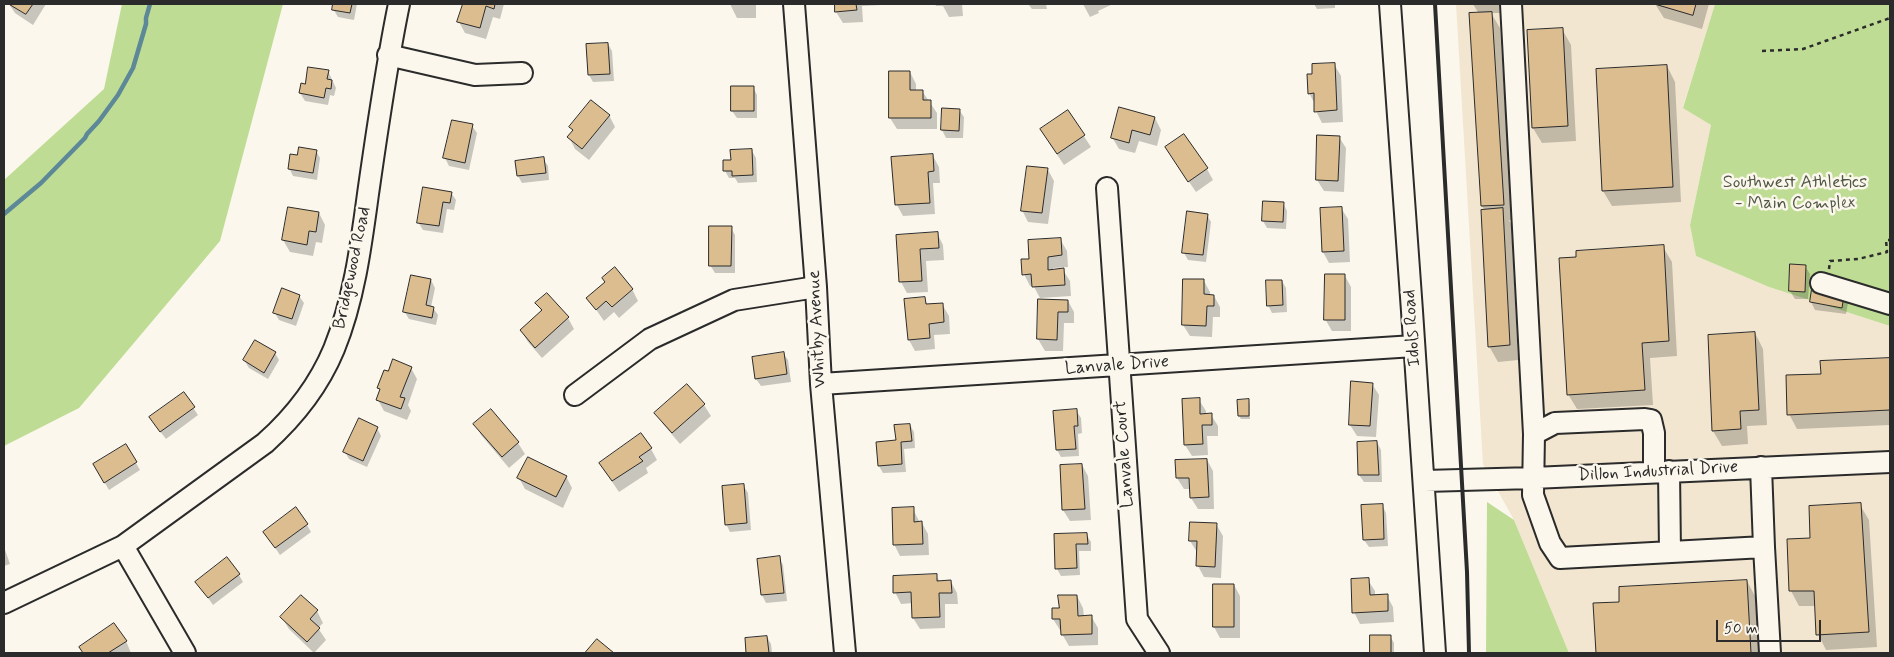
<!DOCTYPE html>
<style>
body{margin:0}
#map{position:relative;width:1894px;height:657px;overflow:hidden;background:#fbf7ec;font-family:Mynerve,sans-serif}
canvas{display:block}
.frame{position:absolute;inset:0;border:5px solid #2b2b2b;pointer-events:none}
.scale{position:absolute;left:1716px;top:620px;width:105px;height:22px;box-sizing:border-box;border:2px solid #2b2b2b;border-top:0;padding-left:6px;font-size:15px;line-height:18px;white-space:nowrap;color:#2b2b2b;-webkit-text-stroke:4px #fbf7ec;paint-order:stroke}
</style>
<div id="map">
<canvas width="1894" height="657"></canvas>
<div class="frame"></div>
<div class="scale">50 m</div>
</div>
<script>
const c = document.querySelector('canvas').getContext('2d');
c.lineJoin = 'round';
function fill(path, color) { c.fillStyle = color; c.fill(path, 'evenodd'); }
function strokePath(path, color, width, dash) { c.strokeStyle = color; c.lineWidth = width; c.lineCap = dash ? 'butt' : 'round'; c.setLineDash(dash || []); c.stroke(path); }
function drawText(font, color, halo, rows, align = 'center') {
  c.font = font + ' Mynerve,sans-serif'; c.lineWidth = 5; c.setLineDash([]); c.textBaseline = 'middle'; c.strokeStyle = halo; c.fillStyle = color; for (const [text, x, y, turn = 0] of rows) {
    c.save(); c.translate(x, y); c.rotate((+turn || 0) * Math.PI / 180); c.textAlign = isNaN(turn) ? turn : align; if (halo) c.strokeText(text, 0, 0); c.fillText(text, 0, 0); c.restore();
  }
}
const built = new Path2D(`
 M1456,4H1715L1683,107L1711,125L1690,225L1696,256L1769,287L1890,326V653H1569L1514,520L1483,464Z`);
const green = new Path2D(`
 M122,4H283L220,241L79,408L4,446V180L104,89Z
 M1715,4H1890V326L1769,287L1696,256L1690,225L1711,125L1683,108Z
 M1487,502L1514,520L1569,653H1486Z`);
const shadow = new Path2D(`
 M9,4H46L33,25L15,13Z
 M334,4H357L354,20L338,17L333,9Z
 M464,4H504L500,19L493,17L486,39L465,33L459,22Z
 M730,4H756V18H737Z
 M836,4H900L862,6L863,22L843,23L836,12Z
 M935,4H962L963,16L949,17L943,6H936Z
 M1028,4H1046L1047,9H1032Z
 M1083,4H1113L1098,11L1099,13L1090,17Z
 M1314,4H1335V8L1317,9Z
 M1473,4H1499L1500,13H1491L1500,28L1512,220H1509L1511,224L1518,360L1498,362L1489,346L1485,211L1482,206L1479,14Z
 M1655,4H1709L1702,29L1664,18Z
 M1562,29L1571,45L1576,141L1542,143L1533,128Z
 M608,44L612,51L614,81L593,82L589,75Z
 M1334,64L1341,76L1343,122L1322,123L1316,111L1315,104L1309,93Z
 M1667,66L1675,82L1681,202L1612,206L1603,191Z
 M328,71L336,88L334,96L330,95L328,105L305,101L300,93L306,86Z
 M910,72L916,84V91H922L937,113V129H897L890,118Z
 M732,87H753L757,95V118H737L732,111Z
 M943,109L959,110L964,117L963,138H946L942,130Z
 M1120,109L1155,118L1161,130L1157,146L1139,141L1135,153L1119,149L1112,137Z
 M1068,112L1091,147L1064,165L1048,141Z
 M609,115L615,127L589,160L575,149L569,137L573,131L571,127Z
 M472,126L477,133L469,170L449,166L445,158Z
 M1339,137L1346,148L1344,192L1324,191L1317,180Z
 M1166,148L1207,169L1213,180L1196,192Z
 M316,151L320,158L317,180L293,176L289,168L298,156Z
 M752,151L756,158L757,182L738,183L735,178H729L725,171L732,161Z
 M933,156L939,167L940,183H933L935,214L903,216L897,205Z
 M543,159L548,166L549,180L522,183L518,176Z
 M1048,170L1054,181L1048,224L1028,222L1022,210Z
 M451,193L456,200L454,210L447,209L443,233L423,230L418,222Z
 M1283,203L1287,211L1286,229L1267,228L1263,221Z
 M1341,208L1348,219L1350,262L1329,263L1323,252Z
 M319,213L325,225L322,243L316,242L313,256L290,252L283,240Z
 M1207,215L1211,222L1206,262L1188,260L1184,253Z
 M731,228L735,235V273H715L710,265Z
 M937,233L943,245L944,260L926,261L928,292L907,293L901,282L898,236Z
 M1060,239L1067,251L1068,267L1053,268V270H1063L1070,281L1071,296L1040,298L1033,285L1030,286L1024,274L1031,260Z
 M1663,247L1672,262L1677,356L1650,358L1653,405L1577,409L1568,394Z
 M1791,266H1805L1810,274L1808,299H1795L1790,291Z
 M1345,276L1351,287V331H1332L1325,319Z
 M431,280L435,288L431,307L433,308L438,315L436,325L409,319L404,311Z
 M1204,281L1210,292V296H1214L1220,307V317H1213L1212,337L1190,336L1183,325Z
 M1282,281L1286,288L1287,312L1272,313L1268,305Z
 M632,289L638,301L619,318L614,312L604,321L588,298Z
 M547,295L568,318L574,329L542,358L528,342L521,330L542,312L537,303Z
 M299,296L304,303L296,326L279,320L275,313Z
 M1843,296L1848,303L1846,314L1815,310L1811,302Z
 M924,298L928,305L942,304L949,316L950,334L934,335L935,349L915,351L909,340Z
 M1039,300L1068,301L1074,312V323H1064L1063,351H1045L1038,339Z
 M1755,333L1763,349L1767,425L1747,426L1748,444L1722,446L1713,431Z
 M275,353L279,360L268,379L249,368L244,360Z
 M783,353L788,360L791,382L761,386L756,379L753,358Z
 M1890,359V425L1797,429L1789,414L1822,375Z
 M411,368L417,379L408,405L411,411L407,420L384,411L378,400L381,391L379,388L389,373Z
 M1372,384L1379,395L1376,437L1357,436L1350,425Z
 M687,386L704,405L711,416L680,444L663,424L656,413Z
 M184,394L198,415L166,439L155,425Z
 M1199,400L1206,411V415H1211L1218,426V436H1207L1208,455L1192,456L1185,445Z
 M1248,400L1250,404V419H1241L1239,416Z
 M1076,410L1081,418L1082,433L1078,434L1079,456L1061,457L1057,450Z
 M490,411L518,443L525,454L509,468L481,435L475,424Z
 M910,425L914,432L915,448L904,449L906,472L883,473L879,466Z
 M377,428L381,436L367,467L349,459L345,452Z
 M1377,442L1381,450L1382,482H1364L1359,475Z
 M126,446L140,470L109,490L94,464Z
 M651,449L657,460L646,468L648,473L619,492L600,464Z
 M1207,460L1213,471L1214,509H1198L1191,498V489H1184L1177,478Z
 M1082,465L1088,476L1091,520L1070,521L1063,510Z
 M566,476L572,488L563,508L525,489L519,478Z
 M743,485L748,493L751,530L730,532L726,524Z
 M1382,505L1386,513L1388,546L1369,547L1364,540Z
 M1860,505L1869,520L1877,647L1826,650L1818,634L1816,606H1799L1791,591L1812,539Z
 M913,509L920,523H922L928,534L929,555L900,556L894,544Z
 M1216,524L1223,536L1221,578L1204,577L1198,566L1197,552L1190,541Z
 M307,525L311,532L280,555L269,539Z
 M1086,534L1091,542V551H1079L1080,575L1061,576L1057,569L1055,535Z
 M4,547L10,564L4,566Z
 M779,557L783,565L787,601L766,603L762,595L758,560Z
 M239,575L243,582L213,605L197,582Z
 M936,575L940,582H951L957,593L958,604H945V628L920,629L913,618V603L901,604L895,592Z
 M1368,580L1375,591V596H1387L1393,607L1394,622L1360,624L1354,612Z
 M1747,581L1755,596L1759,653H1597L1595,604L1621,603Z
 M1234,585L1240,596V638H1220L1214,627Z
 M1077,596L1083,608L1084,617L1091,616L1098,628V645L1069,646L1062,634V630H1060L1053,619V610L1060,609Z
 M317,611L323,623L318,628L326,640L314,653L289,629L282,618Z
 M1372,636H1390L1394,643V653H1372Z
 M767,637L771,644L772,653H748L746,639Z
 M126,641L131,653H84L80,647Z`);
const stream = new Path2D(`
 M4,214L41,183L85,138L87,134L99,121L118,95L133,68L146,24V18L150,4`);
const building = new Path2D(`
 M9,4H33L26,14Z
 M333,4H352L350,13L332,10Z
 M463,4H495L494,9L486,6L480,28L457,22Z
 M835,4H856L857,10L835,12Z
 M1655,4H1696L1693,15Z
 M1492,12L1504,205L1481,206L1469,13Z
 M1563,28L1568,126L1532,128L1527,30Z
 M608,43L610,74L588,75L586,44Z
 M1335,63L1337,110L1314,112V93L1308,94L1307,74H1312V64Z
 M1667,65L1673,187L1602,191L1596,69Z
 M308,67L329,70L327,79L332,80L331,89L326,88L324,98L299,93L301,83L305,84Z
 M889,71H910V90H923V100H931V118H889Z
 M731,86H754V111H731Z
 M591,100L610,115L582,149L567,137L573,130L569,127Z
 M1119,107L1155,117L1150,135L1132,130L1129,143L1111,138Z
 M942,108L960,109L959,131L941,130Z
 M1068,110L1085,135L1057,154L1040,129Z
 M452,120L473,124L465,163L443,158Z
 M1184,134L1208,168L1188,182L1165,147Z
 M1317,135L1340,136L1338,181L1316,180Z
 M299,147L317,150L313,173L288,169L290,154L297,155Z
 M752,149L753,175L732,176V171H723V160H731L730,150Z
 M933,154L934,171L928,172L930,203L895,205L891,157Z
 M544,157L546,173L517,176L515,161Z
 M1027,166L1048,168L1042,213L1021,211Z
 M423,187L452,192L450,203L443,202L439,226L417,223Z
 M1263,201L1284,202L1283,222L1262,221Z
 M288,207L319,212L316,232L309,231L307,245L282,240Z
 M1342,207L1344,251L1322,252L1320,208Z
 M1503,208L1510,345L1488,347L1481,210Z
 M1187,211L1208,214L1203,255L1182,253Z
 M709,226H732L731,266H709Z
 M938,232L939,248L920,249L922,281L899,282L896,235Z
 M1061,238L1062,255L1048,257V270L1064,268L1065,285L1032,287L1031,274L1022,275L1021,259H1029L1028,240Z
 M1664,245L1669,341L1642,343L1645,390L1567,395L1559,258L1576,257V251Z
 M1790,264L1806,265L1805,292L1789,291Z
 M615,267L633,289L612,307L606,301L596,310L586,298L605,282L602,278Z
 M1325,274H1345V320H1324Z
 M411,275L431,279L426,305L434,307L432,318L403,312Z
 M1183,279H1204V294L1214,295V306H1207L1206,326L1182,325Z
 M1266,280H1282L1283,305L1267,306Z
 M282,288L300,295L292,319L273,313Z
 M1812,289L1844,295L1842,308L1810,302Z
 M547,293L569,317L535,348L520,330L542,310L535,303Z
 M925,297L926,304L943,303L944,322L929,324L930,338L908,340L904,299Z
 M1038,299L1068,300V312H1058L1057,340L1037,339Z
 M1755,332L1759,410L1740,411L1741,429L1712,431L1708,335Z
 M255,340L276,352L264,373L243,360Z
 M784,352L787,374L755,379L752,357Z
 M1890,358V410L1787,415L1786,375L1821,374L1820,361Z
 M393,359L412,367L400,397L405,398L401,409L376,400L380,389L377,388L384,370L388,371Z
 M1351,381L1373,383L1370,426L1349,425Z
 M687,384L705,404L672,433L654,413Z
 M184,392L195,407L160,432L149,417Z
 M1200,398V414L1212,413V425H1202L1203,444L1184,445L1182,399Z
 M1249,399V416H1238L1237,400Z
 M491,409L519,442L502,457L473,424Z
 M1077,409L1078,426H1074L1076,449L1056,450L1053,411Z
 M359,418L378,427L363,461L343,452Z
 M910,424L912,441L901,442L902,464L878,466L876,442L896,440L894,425Z
 M641,433L652,448L639,457L643,461L612,481L599,463Z
 M1377,441L1379,475H1358L1357,442Z
 M126,444L137,462L104,483L93,464Z
 M528,457L567,476L556,497L517,478Z
 M1207,459L1209,497L1190,498L1189,478H1176L1175,460Z
 M1082,464L1085,509L1062,510L1060,465Z
 M744,484L747,523L725,525L722,486Z
 M1861,503L1869,632L1816,635L1814,591H1789L1787,539L1810,538L1809,506Z
 M1383,504L1384,539L1363,540L1361,505Z
 M296,507L308,524L275,548L263,532Z
 M914,507V522L922,521L923,544L893,545L892,508Z
 M1190,522L1217,523L1215,567L1196,566L1197,541H1189Z
 M1087,533L1088,544H1076L1077,568L1055,569L1054,534Z
 M780,556L784,593L761,595L757,559Z
 M227,557L240,574L208,598L195,582Z
 M937,574V581L951,580L952,593H939L940,617L912,618L911,592L893,593V576Z
 M1369,578L1370,595L1388,594V611L1352,613L1351,579Z
 M1747,580L1751,653H1596L1593,603L1619,602V587Z
 M1213,584H1234V627H1213Z
 M301,595L318,610L310,619L320,628L307,642L280,617Z
 M1058,595H1077L1078,616L1092,615V634L1061,635L1060,619H1052V608H1059Z
 M114,623L127,641L108,653H83L79,647Z
 M1370,635H1391V653H1370Z
 M767,636L769,653H746L745,638Z
 M597,639L614,653H585Z`);
const path = new Path2D(`
 M1762,51L1803,49L1890,18
 M1829,269L1830,261L1858,259L1887,252L1886,240H1890`);
const minor = new Path2D(`
 M794,4L816,287L821,384L845,653
 M1390,4C1405,220 1422,437 1435,653
 M1511,4L1534,434
 M388,55L475,75L522,73
 M1107,188L1137,619L1159,653
 M1821,283L1890,304
 M821,384L1414,346
 M575,395L650,339L734,300L816,287
 M1669,471L1670,552
 M1654,472V433L1651,420L1645,419L1555,423L1534,434L1533,495L1550,543L1560,558L1764,547L1761,467
 M1425,481L1533,478L1890,462
 M123,546L185,653
 M1764,547L1770,653
 M4,603L123,546L265,443C294,417 319,385 334,349C354,300 361,246 368,194C377,131 386,67 399,4`);
const rail = new Path2D(`
 M1435,4L1467,572L1469,653`);
const parkNames = [
 ["Southwest Athletics",1795,183],
 ["- Main Complex",1795,204]
];
const streetNames = [
 ["Bridgewood Road",353,268,-78],
 ["Idols Road",1413,328,-94],
 ["Whitby Avenue",818,329,-93],
 ["Lanvale Drive",1117,366,-4],
 ["Lanvale Court",1125,454,-94],
 ["Dillon Industrial Drive",1658,472,-3]
];
fill(built, '#f2e6d0');
fill(green, '#bfdc94');
fill(shadow, '#0003');
strokePath(stream, '#5d8897', 4.5);
fill(building, '#dcbd8f');
strokePath(building, '#2b2b2b', 1);
strokePath(minor, '#2b2b2b', 24);
strokePath(path, '#2b2b2b', 2.5, [4, 4]);
strokePath(minor, '#fbf7ec', 20);
strokePath(rail, '#2b2b2b', 4);
drawText('18px', '#505745', '#fbf7ec', parkNames);
drawText('18px', '#2b2b2b', '#fbf7ec', streetNames);
</script>
